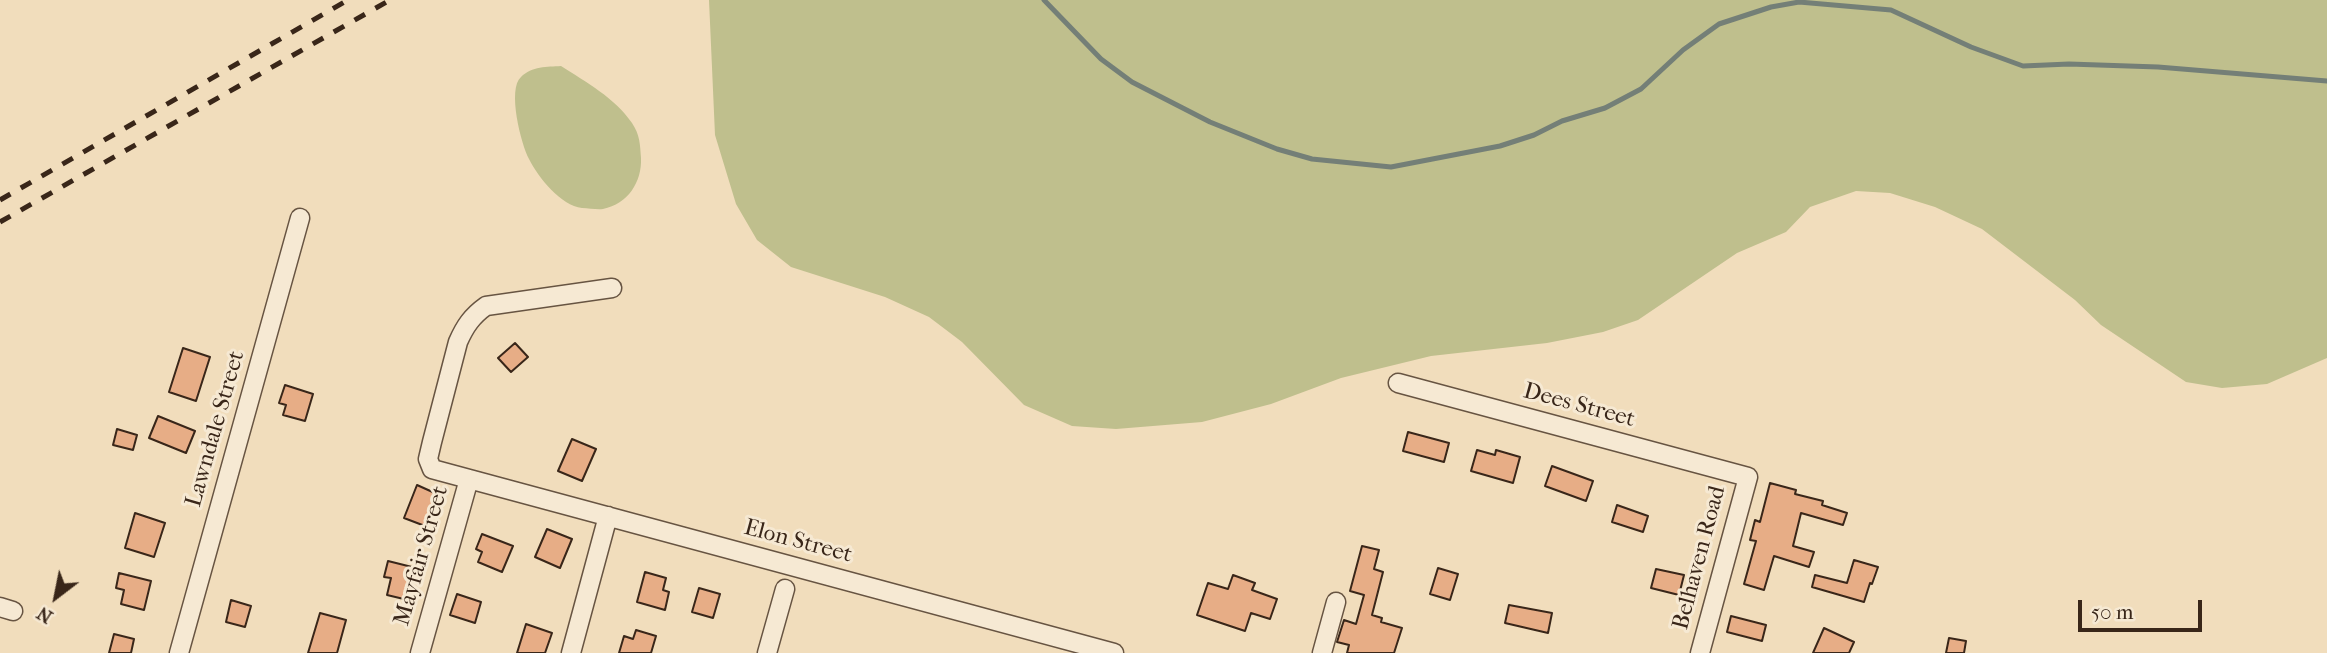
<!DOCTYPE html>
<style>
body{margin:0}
#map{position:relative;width:2327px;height:653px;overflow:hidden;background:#f1ddbc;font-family:"IM FELL French Canon",serif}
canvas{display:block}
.north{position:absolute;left:21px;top:562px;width:70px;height:70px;-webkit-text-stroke:5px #f6e9d3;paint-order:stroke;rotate:212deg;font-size:19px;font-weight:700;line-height:28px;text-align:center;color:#392619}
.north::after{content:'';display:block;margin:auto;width:24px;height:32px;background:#392619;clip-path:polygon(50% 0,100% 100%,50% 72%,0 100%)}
.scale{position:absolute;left:2078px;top:600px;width:124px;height:32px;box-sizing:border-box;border:4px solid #392619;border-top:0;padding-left:9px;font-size:21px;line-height:24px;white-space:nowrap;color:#392619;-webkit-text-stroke:5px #f6e9d3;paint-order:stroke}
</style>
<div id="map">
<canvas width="2327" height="653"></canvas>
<div class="north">N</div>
<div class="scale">50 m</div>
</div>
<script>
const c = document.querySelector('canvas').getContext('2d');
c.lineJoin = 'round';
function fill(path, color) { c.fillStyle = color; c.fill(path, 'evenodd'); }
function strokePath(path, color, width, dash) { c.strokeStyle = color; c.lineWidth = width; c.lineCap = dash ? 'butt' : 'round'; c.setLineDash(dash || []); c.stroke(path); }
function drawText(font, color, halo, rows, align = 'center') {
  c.font = font + ' "IM FELL French Canon",serif'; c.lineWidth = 6; c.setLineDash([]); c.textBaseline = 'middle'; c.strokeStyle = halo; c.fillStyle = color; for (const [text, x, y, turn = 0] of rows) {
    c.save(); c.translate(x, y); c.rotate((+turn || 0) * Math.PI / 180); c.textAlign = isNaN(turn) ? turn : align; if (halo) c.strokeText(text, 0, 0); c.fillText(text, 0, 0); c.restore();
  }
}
const green = new Path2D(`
 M709,0H2327V358L2267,384L2222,388L2186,382L2101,325L2075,300L1982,229L1935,207L1890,193L1856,191L1810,207L1786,232L1737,253L1638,320L1603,332L1547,343L1431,356L1341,378L1271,404L1202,422L1116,429L1072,426L1024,405L962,342L929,317L885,297L791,267L757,240L736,204L715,135Z
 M561,66C586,82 615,98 632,123C640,135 640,144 641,158C642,182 628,204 603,209C597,210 589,208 582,208C561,206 538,177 529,159C521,144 507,89 521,77C532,66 547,67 561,66Z`);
const stream = new Path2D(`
 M1044,0L1101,59L1132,82L1210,122L1277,149L1312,159L1391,167L1500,146L1534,135L1562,121L1605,108L1641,89L1683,50L1719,24L1771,7L1799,2L1891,10L1971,47L2023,66L2069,64L2158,67L2327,81`);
const building = new Path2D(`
 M515,343L528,357L511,372L498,358Z
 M183,348L210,357L196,401L169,392Z
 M285,385L313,394L305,421L283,415L286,405L279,403Z
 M158,416L195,431L186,453L149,438Z
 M117,429L137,435L133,450L113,445Z
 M1408,432L1449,443L1444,462L1403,451Z
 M572,439L596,449L582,481L558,471Z
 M1477,450L1495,455L1496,450L1520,457L1513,483L1471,471Z
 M1552,466L1593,481L1586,501L1545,486Z
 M1770,483L1796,490L1795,494L1823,501L1822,505L1847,513L1843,525L1801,513L1793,546L1814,552L1809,567L1774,556L1764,590L1744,584L1756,541L1750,540L1755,520L1760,522Z
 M417,485L437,494L425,526L404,518Z
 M1617,505L1648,516L1643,532L1612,522Z
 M135,513L165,523L154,557L125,548Z
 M547,529L572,539L560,568L535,557Z
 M482,534L513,546L502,572L478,562L482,552L476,549Z
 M1362,546L1379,550L1374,569L1383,572L1372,615L1382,618L1381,622L1402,628L1394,653H1347L1349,645L1337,642L1344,620L1356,624L1364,595L1350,591Z
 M1854,560L1878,567L1872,584L1870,583L1864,602L1812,587L1815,575L1847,583Z
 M388,561L416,568L408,600L387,595L391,578L384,577Z
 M1438,568L1458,574L1450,600L1430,594Z
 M1656,569L1684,575L1679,595L1651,588Z
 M645,572L666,578L663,590L669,592L665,610L637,602Z
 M119,573L151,581L144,610L121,604L124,590L116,588Z
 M1233,575L1255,583L1252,590L1277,599L1270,619L1251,613L1245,631L1197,615L1208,583L1228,589Z
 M699,588L720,594L713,618L692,612Z
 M457,594L481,602L475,623L450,615Z
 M231,600L251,606L245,627L226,622Z
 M1509,605L1552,613L1548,633L1505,623Z
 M320,613L346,620L337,653H308Z
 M1731,616L1766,625L1762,641L1727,632Z
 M526,624L552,633L545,653H517Z
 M1824,628L1854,642L1849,653H1813Z
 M636,630L656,636L651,653H619L624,636L633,639Z
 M114,634L134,639L131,653H109Z
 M1949,638L1966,641L1964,653H1946Z`);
const street = new Path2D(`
 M612,288L486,306C472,316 465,326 458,342L432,442L428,459L432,469L1114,653
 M1398,383L1748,477L1700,653
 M0,607L13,611
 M179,653L300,218
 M420,653L469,479
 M571,653L608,516
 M767,653L785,589
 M1322,653L1336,602`);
const rail = new Path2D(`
 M0,200L348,0
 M0,222L390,0`);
const streetNames = [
 ["Dees Street",1579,406,15],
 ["Lawndale Street",216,429,-74],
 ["Elon Street",798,542,15],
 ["Mayfair Street",422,556,-74],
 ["Belhaven Road",1700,558,-75]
];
fill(green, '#bfbf8d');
strokePath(stream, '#747f77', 5);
fill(building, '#e7ad86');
strokePath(building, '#392619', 2);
strokePath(street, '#675442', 21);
strokePath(street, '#f6e9d3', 18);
strokePath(rail, '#392619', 5, [12, 12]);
drawText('23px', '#392619', '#f6e9d3', streetNames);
</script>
